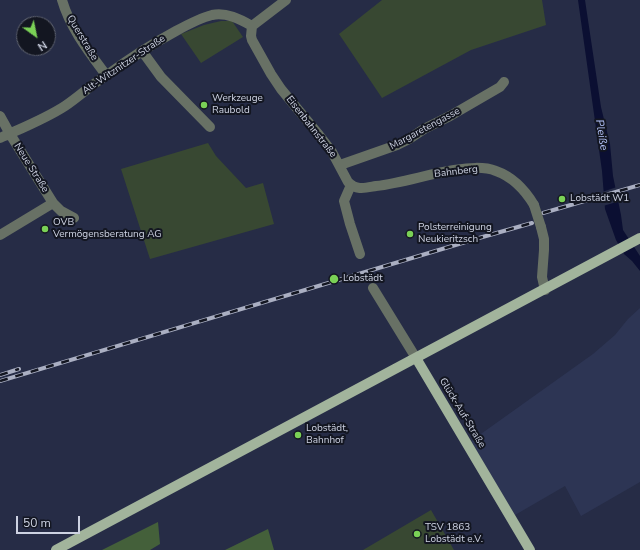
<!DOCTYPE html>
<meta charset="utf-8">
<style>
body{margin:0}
#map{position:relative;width:640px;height:550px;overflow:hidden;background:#262c46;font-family:"Nunito Sans",sans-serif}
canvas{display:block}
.north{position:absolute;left:16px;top:16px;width:40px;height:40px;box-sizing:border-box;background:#131621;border:1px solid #5d616e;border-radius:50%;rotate:147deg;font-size:11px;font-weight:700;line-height:16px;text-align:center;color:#cdd2e2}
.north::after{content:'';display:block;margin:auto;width:14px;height:18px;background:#7ad156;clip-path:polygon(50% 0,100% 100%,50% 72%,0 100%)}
.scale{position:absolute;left:16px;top:516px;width:64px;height:18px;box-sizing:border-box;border:2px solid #cdd2e2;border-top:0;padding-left:5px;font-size:12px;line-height:14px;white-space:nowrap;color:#cdd2e2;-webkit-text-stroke:3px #131621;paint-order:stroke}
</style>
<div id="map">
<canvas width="640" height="550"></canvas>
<div class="north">N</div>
<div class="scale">50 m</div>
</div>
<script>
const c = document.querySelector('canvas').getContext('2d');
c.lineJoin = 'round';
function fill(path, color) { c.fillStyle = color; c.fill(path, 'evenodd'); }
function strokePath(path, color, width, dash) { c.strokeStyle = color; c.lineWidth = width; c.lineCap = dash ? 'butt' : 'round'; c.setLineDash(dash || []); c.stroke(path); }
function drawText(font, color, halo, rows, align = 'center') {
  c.font = font + ' "Nunito Sans",sans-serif'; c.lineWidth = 4; c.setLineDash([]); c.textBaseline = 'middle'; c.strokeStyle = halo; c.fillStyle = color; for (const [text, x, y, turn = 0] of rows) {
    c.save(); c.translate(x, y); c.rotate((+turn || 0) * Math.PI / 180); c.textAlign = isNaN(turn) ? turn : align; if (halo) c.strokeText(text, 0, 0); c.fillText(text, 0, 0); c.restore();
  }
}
const built = new Path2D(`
 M640,308V482L581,516L565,486L515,515L471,441L593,354L615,335L628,319Z`);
const green = new Path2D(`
 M382,0H542L546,25L471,50L382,98L339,34Z
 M221,21H232L243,37L201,63L181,34L204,25Z
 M208,143L216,156L246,188L263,183L274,224L150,259L121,169Z
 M431,510L454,550H363Z`);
const forest = new Path2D(`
 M158,522L160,544L150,550H102Z
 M268,529L274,550H225Z`);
const water = new Path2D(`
 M578,0H585L601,107L610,144L613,176L621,215L623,230L640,256V271L632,261L624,254L616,240L605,209L602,171Z`);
const pier = new Path2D(`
 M617,187L620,201L603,206L602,192Z`);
const minor = new Path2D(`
 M62,0C70,28 89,52 106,75
 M252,26L251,36L252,40L271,74L281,89L319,135L332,152L348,182C357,191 365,188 376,186C402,183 428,174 454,170C468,168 483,166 496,171C513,177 525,190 534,205
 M252,26L286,0
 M142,51L161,77L210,127
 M0,116L10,134L53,203L0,235
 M0,138C22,128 45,119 65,106C80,96 92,84 107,75C129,59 152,44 176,31C187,25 200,18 212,15C226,12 240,19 252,26
 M340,165L397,145L409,139L424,129L450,116L500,87L504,82
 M351,185L344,201L350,224L360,254
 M53,203L61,211L74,218
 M541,227L544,239V250L542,277L545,290
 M373,288L416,358`);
const major = new Path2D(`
 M416,358L530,550
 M56,550L640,238`);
const rail = new Path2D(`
 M543,213L640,185
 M0,375L19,369
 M0,381L479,238L532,223`);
const minorBridge = new Path2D(`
 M534,205L541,227`);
const markers = [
 [204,105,4,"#7ad156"],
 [562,199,4,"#7ad156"],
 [45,229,4,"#7ad156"],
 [410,234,4,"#7ad156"],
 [334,279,5,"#7ad156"],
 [298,435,4,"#7ad156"],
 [417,534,4,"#7ad156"]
];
const streetNames = [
 ["Querstraße",82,38,59],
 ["Alt-Witznitzer-Straße",124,65,-34],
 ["Eisenbahnstraße",311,127,52],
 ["Margaretengasse",425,129,-28],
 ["Neue Straße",31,168,58],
 ["Bahnberg",456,172,-7],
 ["Glück-Auf-Straße",462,413,59]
];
const poiNames = [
 ["Werkzeuge",212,99],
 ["Raubold",212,111],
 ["Lobstädt W1",570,199],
 ["OVB",53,223],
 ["Vermögensberatung AG",53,235],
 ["Polsterreinigung",418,228],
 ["Neukieritzsch",418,240],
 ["Lobstädt",343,279],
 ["Lobstädt,",306,429],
 ["Bahnhof",306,441],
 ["TSV 1863",425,528],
 ["Lobstädt e.V.",425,540]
];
const waterNames = [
 ["Pleiße",601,135,81]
];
fill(built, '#2d3554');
fill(green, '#384832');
fill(forest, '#44603a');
fill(water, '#0b0f32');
fill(pier, '#262c46');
strokePath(minor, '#687165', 10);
strokePath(major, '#a2b49c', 10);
strokePath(rail, '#aaafc2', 4);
strokePath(rail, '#131621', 2.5, [8]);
strokePath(minorBridge, '#687165', 10);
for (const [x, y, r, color] of markers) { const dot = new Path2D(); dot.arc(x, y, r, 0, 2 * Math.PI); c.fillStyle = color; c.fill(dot); strokePath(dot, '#131621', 1.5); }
drawText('10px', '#cdd2e2', '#131621', streetNames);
drawText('10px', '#cdd2e2', '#131621', poiNames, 'left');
drawText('italic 11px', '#b4c3f9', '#131621', waterNames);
</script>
